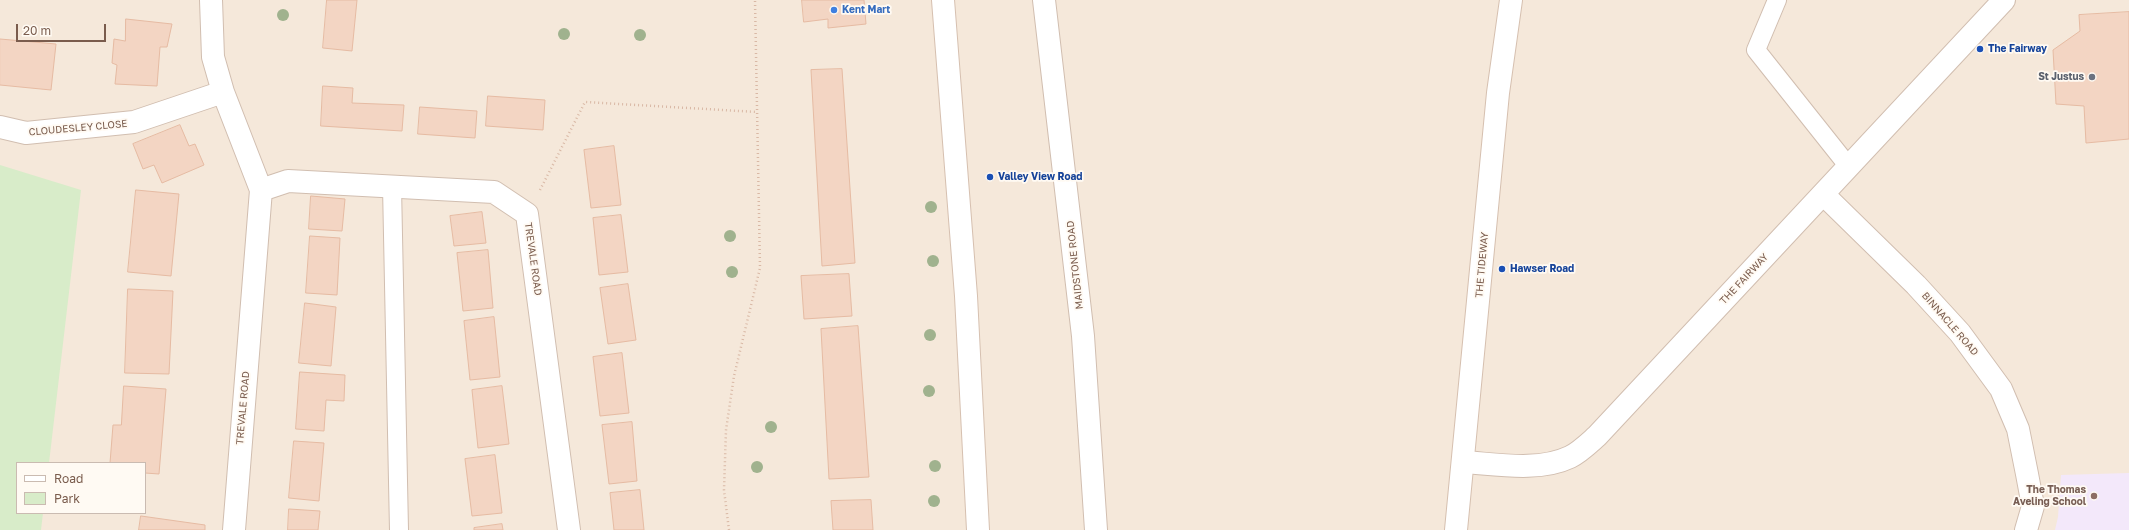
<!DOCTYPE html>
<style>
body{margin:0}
#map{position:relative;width:2129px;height:530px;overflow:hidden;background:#fdf6ec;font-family:"Golos Text",sans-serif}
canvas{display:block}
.legend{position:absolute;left:16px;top:462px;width:130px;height:52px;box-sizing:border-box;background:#fffaf3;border:1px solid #cabbb1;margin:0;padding:5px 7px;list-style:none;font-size:12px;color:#7a5c4d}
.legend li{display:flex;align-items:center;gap:8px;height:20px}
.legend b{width:20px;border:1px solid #cabbb1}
.scale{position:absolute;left:16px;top:24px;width:90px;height:18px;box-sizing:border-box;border:2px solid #7a5c4d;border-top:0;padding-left:5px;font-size:12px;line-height:14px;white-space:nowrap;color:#7a5c4d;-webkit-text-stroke:3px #fffaf3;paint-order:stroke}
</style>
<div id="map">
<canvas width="2129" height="530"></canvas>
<ul class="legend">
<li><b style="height:5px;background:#fff"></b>Road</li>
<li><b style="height:11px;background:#d8ecc9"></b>Park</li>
</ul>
<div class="scale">20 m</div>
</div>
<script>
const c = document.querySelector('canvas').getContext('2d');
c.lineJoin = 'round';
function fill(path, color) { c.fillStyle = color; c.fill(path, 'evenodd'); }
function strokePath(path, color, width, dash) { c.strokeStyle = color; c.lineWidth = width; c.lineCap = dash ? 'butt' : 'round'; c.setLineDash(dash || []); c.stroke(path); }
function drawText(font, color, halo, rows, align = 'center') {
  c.font = font + ' "Golos Text",sans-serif'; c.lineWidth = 3.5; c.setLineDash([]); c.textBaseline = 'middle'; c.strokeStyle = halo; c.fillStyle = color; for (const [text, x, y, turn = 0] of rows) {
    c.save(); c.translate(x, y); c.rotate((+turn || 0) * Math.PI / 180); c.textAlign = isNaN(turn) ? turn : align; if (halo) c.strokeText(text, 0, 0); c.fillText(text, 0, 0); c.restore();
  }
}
const residential = new Path2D(`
 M0,0H2129V530H0ZM17,463H145V513H17Z`);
const education = new Path2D(`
 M2129,473V530H2055L2058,517L2061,475Z`);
const green = new Path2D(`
 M0,165L81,190L49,463H17V513H43L41,530H0Z`);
const building = new Path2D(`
 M327,0H357L352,51L323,48Z
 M802,0H864L866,24L828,28V19L804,22Z
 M2129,12V139L2086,143L2084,106L2056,104L2053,50L2080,31L2079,15Z
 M126,19L172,24L167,47H160L157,86L115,84L117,65L112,63L114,39L125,41Z
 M0,39L56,44L51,90L0,85Z
 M842,69L855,263L822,266L811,70Z
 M323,86L353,88L352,103L404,105L402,131L321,126Z
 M488,96L545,100L543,130L486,126Z
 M420,107L477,111L475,138L418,134Z
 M180,125L189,146L195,144L204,165L162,183L154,165L143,169L133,144Z
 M614,146L621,205L591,208L584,150Z
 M136,190L179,194L171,276L128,272Z
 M311,196L345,199L342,231L309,229Z
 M482,212L486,243L454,246L450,216Z
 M621,215L628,272L599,275L593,218Z
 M310,236L340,238L337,295L306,293Z
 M488,250L493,308L463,311L457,253Z
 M849,274L852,316L804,319L801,276Z
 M628,284L636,340L608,344L600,288Z
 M128,289L173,291L169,374L125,373Z
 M305,303L336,307L331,366L299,363Z
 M494,317L500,377L470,380L464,321Z
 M858,326L869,477L829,479L821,329Z
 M622,353L629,413L600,416L593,357Z
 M300,372L345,375L344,401L326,400L324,431L296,429Z
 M124,386L166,389L159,474L145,473V463H110L113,425H121Z
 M502,386L509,444L478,448L472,390Z
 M632,422L637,481L609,484L602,425Z
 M294,441L324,443L319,501L289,498Z
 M495,455L502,513L472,516L465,459Z
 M640,490L644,530H614L610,493Z
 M871,500L873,530H833L831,501Z
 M289,509L320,511L318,530H288Z
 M141,516L205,525V530H139Z
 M502,524L503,530H474V528Z`);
const path = new Path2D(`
 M540,190L585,102L757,112
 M729,530L724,490L726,430L734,376L760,268L755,0`);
const lane = new Path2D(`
 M1777,0L1756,50L1849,167
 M392,186L399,530`);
const street = new Path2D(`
 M211,0L213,57L223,92L261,190L234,530
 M1044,0L1083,336L1096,530
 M0,127L26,133L134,122L223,92
 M261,190L288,181L494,192L527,214L569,530
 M1824,195L1916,285L1960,333L2001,389L2018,429L2027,474L2033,506L2026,530
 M1463,462C1496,464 1539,472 1570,457C1580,452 1588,444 1597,436L2004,0`);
const secondary = new Path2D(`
 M943,0L966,296L978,530
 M1456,530L1498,93L1511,0`);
const trees = [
 [283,15],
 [564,34],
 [640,35],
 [931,207],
 [730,236],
 [933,261],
 [732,272],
 [930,335],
 [929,391],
 [771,427],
 [935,466],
 [757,467],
 [934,501]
];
const markers = [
 [834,10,4,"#3f7fe0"],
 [1980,49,4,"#1a4fb4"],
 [2092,77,4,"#6b7280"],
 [990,177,4,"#1a4fb4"],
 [1502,269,4,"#1a4fb4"],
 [2094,496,4,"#8d6e63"]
];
const shopNames = [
 ["Kent Mart",842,10]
];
const transitNames = [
 ["The Fairway",1988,49],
 ["Valley View Road",998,177],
 ["Hawser Road",1510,269]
];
const worshipNames = [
 ["St Justus",2084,77]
];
const streetNames = [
 ["CLOUDESLEY CLOSE",78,128,-5],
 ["TREVALE ROAD",533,259,82],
 ["MAIDSTONE ROAD",1075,265,-96],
 ["THE TIDEWAY",1482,265,-85],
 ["THE FAIRWAY",1744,279,-47],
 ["BINNACLE ROAD",1950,324,49],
 ["TREVALE ROAD",243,408,-85]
];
const educationNames = [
 ["The Thomas",2086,490],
 ["Aveling School",2086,502]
];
fill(residential, '#f5e8da');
fill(education, '#f3e8fa');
fill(green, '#d8ecc9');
fill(building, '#f3d5c3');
strokePath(building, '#e6bba3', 1);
strokePath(lane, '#d1beb0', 20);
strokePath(street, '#d1beb0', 24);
strokePath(secondary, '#d6c0b0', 24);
strokePath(path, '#d9b8a5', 2.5, [1, 3]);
strokePath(lane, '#fff', 18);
strokePath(street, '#fff', 22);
strokePath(secondary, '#fff', 22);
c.fillStyle = '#a0b28e';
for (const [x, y] of trees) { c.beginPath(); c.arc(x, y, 6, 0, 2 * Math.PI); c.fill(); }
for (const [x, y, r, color] of markers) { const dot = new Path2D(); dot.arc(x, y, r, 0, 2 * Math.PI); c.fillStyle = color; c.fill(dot); strokePath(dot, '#fffaf3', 1.5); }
drawText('bold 10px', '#366cbe', '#fffaf3', shopNames, 'left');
drawText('bold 10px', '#164399', '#fffaf3', transitNames, 'left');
drawText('bold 10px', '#5b616d', '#fffaf3', worshipNames, 'right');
drawText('10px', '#7a5c4d', '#fffaf3', streetNames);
drawText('bold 10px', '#785e54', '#fffaf3', educationNames, 'right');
</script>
